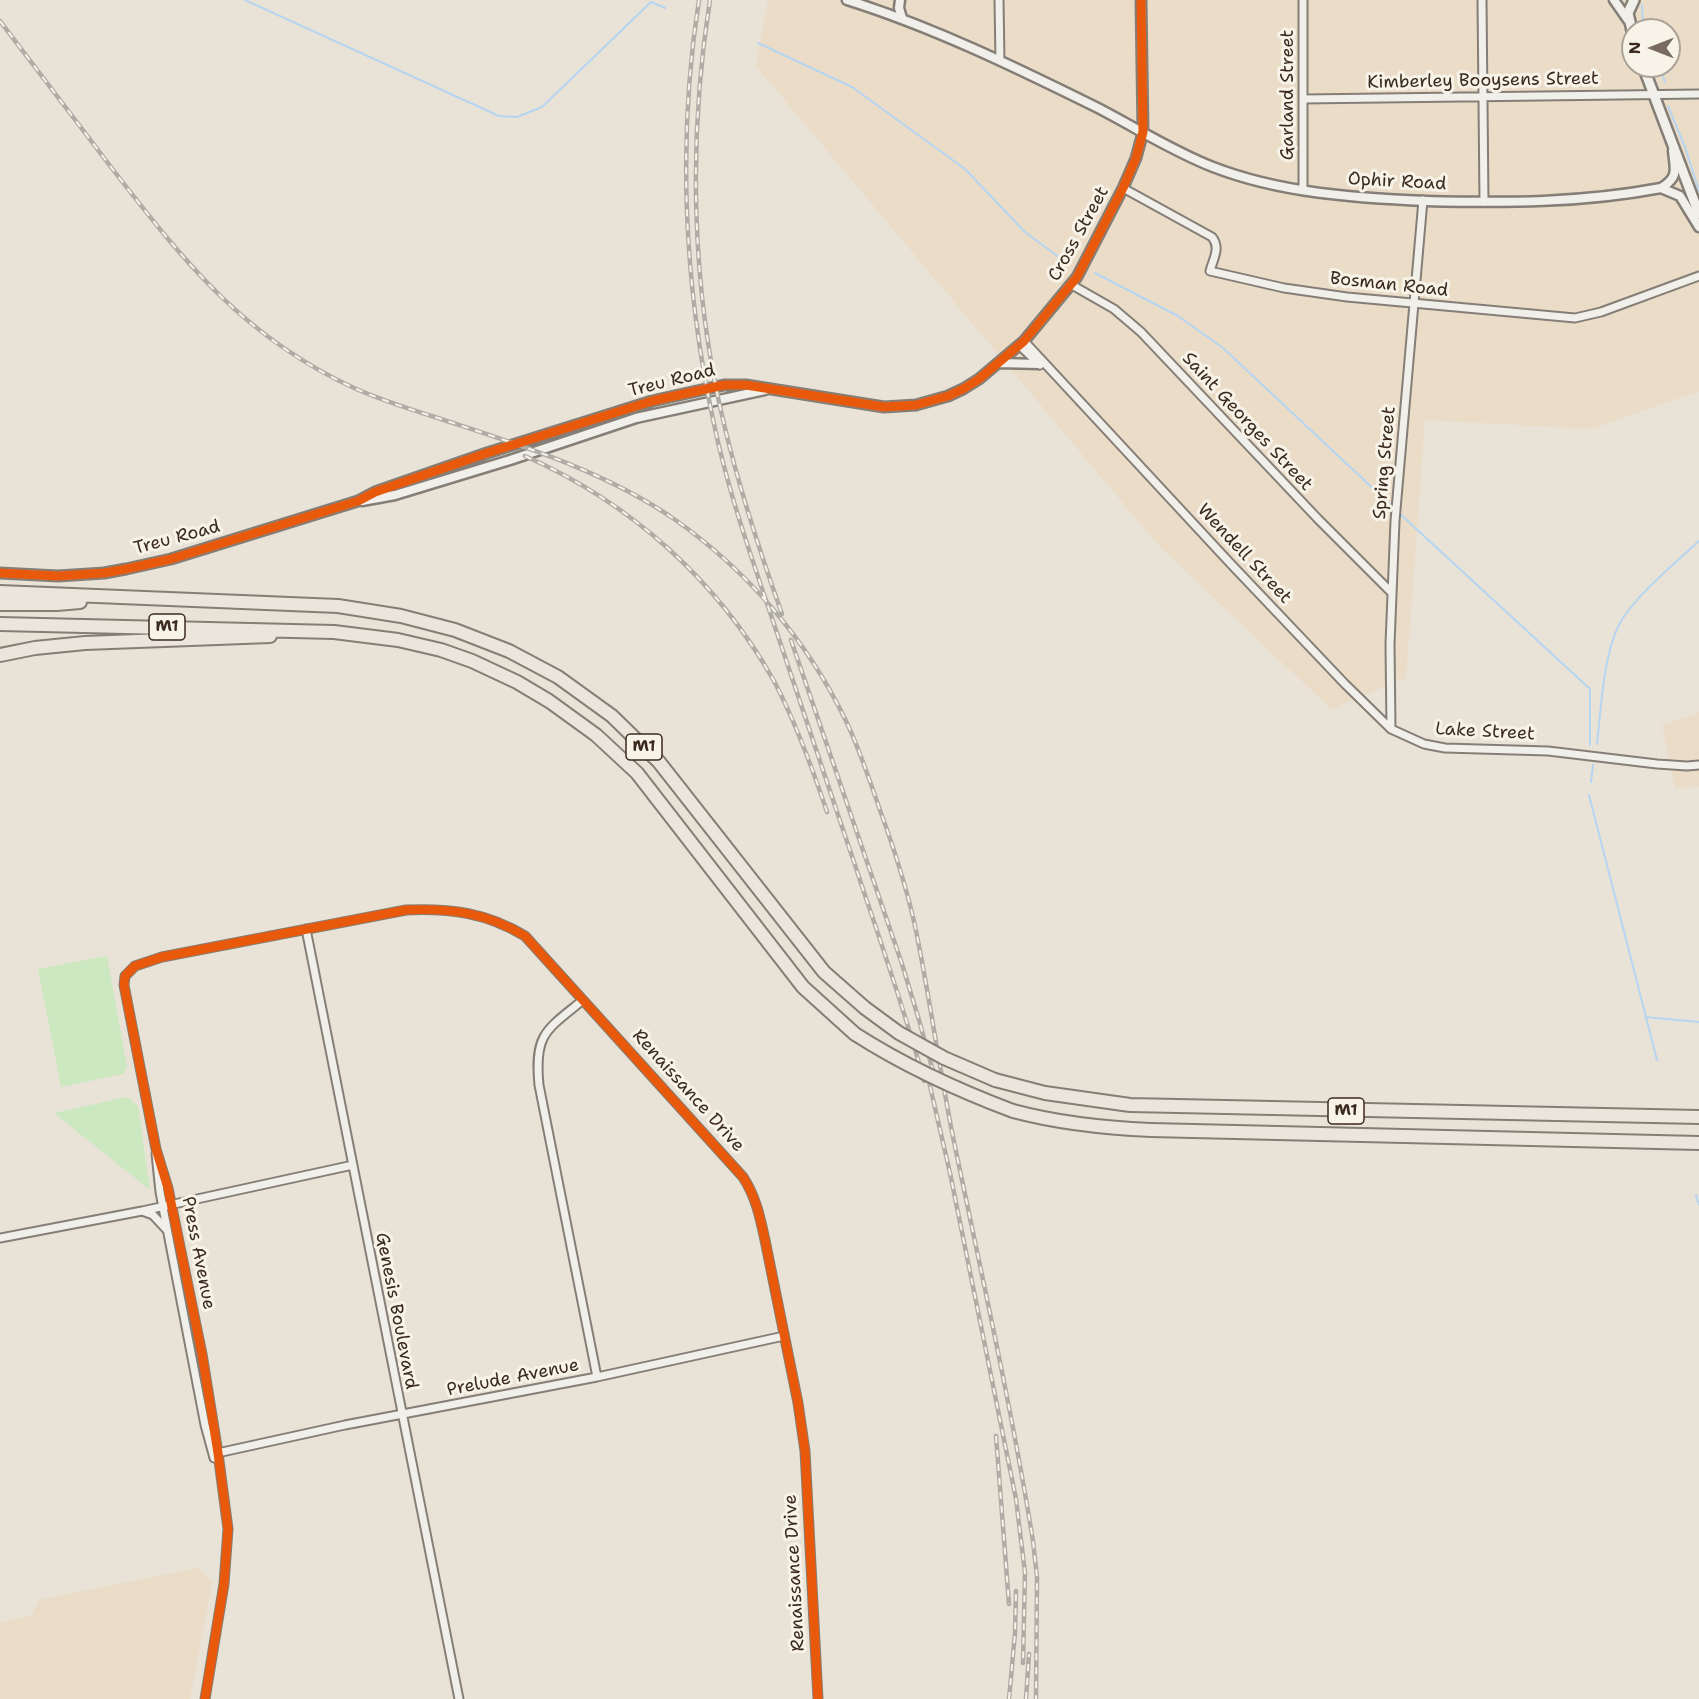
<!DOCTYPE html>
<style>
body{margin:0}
#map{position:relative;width:1699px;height:1699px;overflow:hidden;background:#e9e2d6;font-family:"Shantell Sans",sans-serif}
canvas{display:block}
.north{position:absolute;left:1621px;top:18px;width:60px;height:60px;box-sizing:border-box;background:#f7f3e8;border:2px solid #aca397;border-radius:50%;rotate:270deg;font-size:16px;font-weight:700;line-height:24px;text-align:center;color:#3b2a1e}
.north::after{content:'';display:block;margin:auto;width:21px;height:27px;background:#786a5e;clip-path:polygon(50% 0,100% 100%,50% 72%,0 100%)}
</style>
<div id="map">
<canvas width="1699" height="1699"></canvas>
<div class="north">N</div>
</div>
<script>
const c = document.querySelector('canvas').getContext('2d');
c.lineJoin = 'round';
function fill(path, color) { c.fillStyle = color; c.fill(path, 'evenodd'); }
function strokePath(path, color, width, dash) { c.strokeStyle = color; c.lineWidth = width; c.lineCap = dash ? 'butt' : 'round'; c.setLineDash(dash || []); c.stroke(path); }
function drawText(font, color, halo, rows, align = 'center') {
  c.font = font + ' "Shantell Sans",sans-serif'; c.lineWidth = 6; c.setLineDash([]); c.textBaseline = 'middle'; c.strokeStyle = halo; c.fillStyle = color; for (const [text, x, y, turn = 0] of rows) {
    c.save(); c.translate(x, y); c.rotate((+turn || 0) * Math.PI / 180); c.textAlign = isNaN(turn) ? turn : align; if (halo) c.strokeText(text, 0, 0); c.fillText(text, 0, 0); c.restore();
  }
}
const built = new Path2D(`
 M768,0H1699V391L1592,429L1425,420L1406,678L1331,709L1159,546L756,66ZM1633,30H1669V66H1633Z
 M1699,710V787L1675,788L1662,725L1698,713Z
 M199,1568L212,1583L190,1699H0V1623L32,1615L39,1600Z`);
const green = new Path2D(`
 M107,956L127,1067L123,1074L61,1087L38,969Z
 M127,1097L138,1106L150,1190L54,1113Z`);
const stream = new Path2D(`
 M245,0L499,116L517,117L542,107L651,2L665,8
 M1642,5L1643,23L1645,30
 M758,43L852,87L965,169L1025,232L1068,264
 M1659,66L1665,82
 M1668,106L1685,147L1699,191
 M1095,273L1178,316L1223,348L1395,509
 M1399,513L1590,689V745
 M1597,744C1601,710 1603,656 1619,625C1632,599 1676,562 1699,541
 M1591,782L1593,765
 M1589,795L1657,1060
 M1645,1017L1699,1022
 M1696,1195L1699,1205`);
const minor = new Path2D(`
 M999,0L1000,61
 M1303,0V190
 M1482,0L1484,202
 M1303,99L1699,94
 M1123,188L1212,237C1221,248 1213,259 1210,271L1284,288L1347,297L1575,318L1601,312L1699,276
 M1072,285L1114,309L1141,332L1318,519L1391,592
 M1024,341L1230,563L1345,684L1391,729L1424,744L1445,748L1548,751L1657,764L1687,766L1699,765
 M1019,345L1040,365
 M1391,729L1390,644L1395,521L1423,200
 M306,929L459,1699
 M583,1000C546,1030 534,1034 539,1085L597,1377
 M156,1154L160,1192L205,1425L214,1458
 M142,1211L153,1215L166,1229
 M0,1238L142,1211L353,1165
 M213,1454L345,1425L597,1377L784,1336
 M205,1699L224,1584L228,1529L218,1453L202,1354L168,1188L156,1149L124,985L125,976L135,966L162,957L406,910C451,908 487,913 525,936L743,1177C756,1197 760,1217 765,1240L798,1403L805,1451L818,1699`);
const tertiary = new Path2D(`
 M847,0C933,27 1015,67 1096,107C1135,127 1172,151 1213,167C1280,193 1355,198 1426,201C1506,203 1581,203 1661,188C1679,177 1675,170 1673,151
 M900,0L899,8L902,18
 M1614,0L1628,20
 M1661,188L1680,196L1699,227
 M999,363L1039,364
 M362,501L395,495L510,460L636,418L765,390
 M0,573L58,576L104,573L126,569L171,559L358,501L375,492L487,453L652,401L724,385H746L884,407L916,405L948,396L963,389L979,379L1024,341L1077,277L1123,188L1136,158L1143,132L1141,0`);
const secondary = new Path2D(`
 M1633,35L1628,13L1634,0
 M1643,66L1699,214`);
const motorway = new Path2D(`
 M0,592L338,606L401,616L455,630L509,651L558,677L612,716L659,762L824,972L865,1008
 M0,604H57L80,602
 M0,624L334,632L398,640L441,650L472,661L517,682L549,701L596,735L637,773L803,987L855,1034
 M0,655L35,648L85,643L270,636
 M995,1080L1045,1093L1130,1105L1699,1117
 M1013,1111C1058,1123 1105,1128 1151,1130L1699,1143`);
const rail = new Path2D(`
 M699,0C677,140 684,286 714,424C729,496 754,564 777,633C803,710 828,786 854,862C878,935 904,1007 924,1081
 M710,0C688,139 691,287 724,424C739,488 760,552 782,614
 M0,21C38,71 76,121 114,171C186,264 244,337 354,388C381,400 409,409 438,418C519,445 603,470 674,519C747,570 807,640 846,721C860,750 870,782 881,813C897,857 911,901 919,946C931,1008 940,1070 952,1132C980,1268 1011,1404 1033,1541L1037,1577L1036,1699
 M525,456C631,503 717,580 774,681C796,723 812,767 827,812
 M791,640L902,964L919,1020L936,1082
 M927,1073L950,1173L1016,1499L1025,1573L1023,1663
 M996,1436L1009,1604
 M1009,1699L1015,1633L1016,1591
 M1026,1699L1029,1654`);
const motorwayBridge = new Path2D(`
 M865,1008L899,1033L944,1058L995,1080
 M855,1034C905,1066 957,1090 1013,1111`);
const cycleway = new Path2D(`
 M0,573L58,576L104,573L126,569L171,559L358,501L375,492L487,453L652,401L724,385H746L884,407L916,405L948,396L963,389L979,379L1024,341L1077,277L1123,188L1136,158L1143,132L1141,0
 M205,1699L224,1584L228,1529L218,1453L202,1354L168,1188L156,1149L124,985L125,976L135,966L162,957L406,910C451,908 487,913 525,936L743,1177C756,1197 760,1217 765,1240L798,1403L805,1451L818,1699`);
const shields = [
 [167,627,36],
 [644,747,36],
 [1346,1111,36]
];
const shieldNames = [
 ["M1",167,627],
 ["M1",644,747],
 ["M1",1346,1111]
];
const streetNames = [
 ["Kimberley Booysens Street",1483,81,-1],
 ["Garland Street",1288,95,-90],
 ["Ophir Road",1397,182,3],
 ["Cross Street",1079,234,-61],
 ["Bosman Road",1389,285,6],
 ["Treu Road",672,381,-14],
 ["Saint Georges Street",1247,422,47],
 ["Spring Street",1385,463,-85],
 ["Treu Road",177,538,-15],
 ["Wendell Street",1244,554,47],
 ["Lake Street",1485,732,3],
 ["Renaissance Drive",688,1091,48],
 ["Press Avenue",198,1253,79],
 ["Genesis Boulevard",396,1311,79],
 ["Prelude Avenue",513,1378,-11],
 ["Renaissance Drive",795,1573,-93]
];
fill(built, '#ebdcc8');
fill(green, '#cbe8c1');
strokePath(stream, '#b6d5f1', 2);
strokePath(minor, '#847e76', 11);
strokePath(tertiary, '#847e76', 13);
strokePath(secondary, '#847e76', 14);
strokePath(motorway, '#847e76', 16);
strokePath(minor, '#f1efea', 7);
strokePath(tertiary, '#f1efea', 8);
strokePath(secondary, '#f1efea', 9);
strokePath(motorway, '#ebe5dc', 12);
strokePath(rail, '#afaca6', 4.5);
strokePath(rail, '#f7f3e8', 2, [7]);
strokePath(motorwayBridge, '#847e76', 16, []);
strokePath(motorwayBridge, '#ebe5dc', 12);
strokePath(cycleway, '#e8590c', 9);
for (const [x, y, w] of shields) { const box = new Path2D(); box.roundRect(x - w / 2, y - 13, w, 26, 4.5); c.fillStyle = '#f7f3e8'; c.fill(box); strokePath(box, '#3b2a1e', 1.5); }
drawText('bold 16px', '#3b2a1e', null, shieldNames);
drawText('18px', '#3b2a1e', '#f7f3e8', streetNames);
</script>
